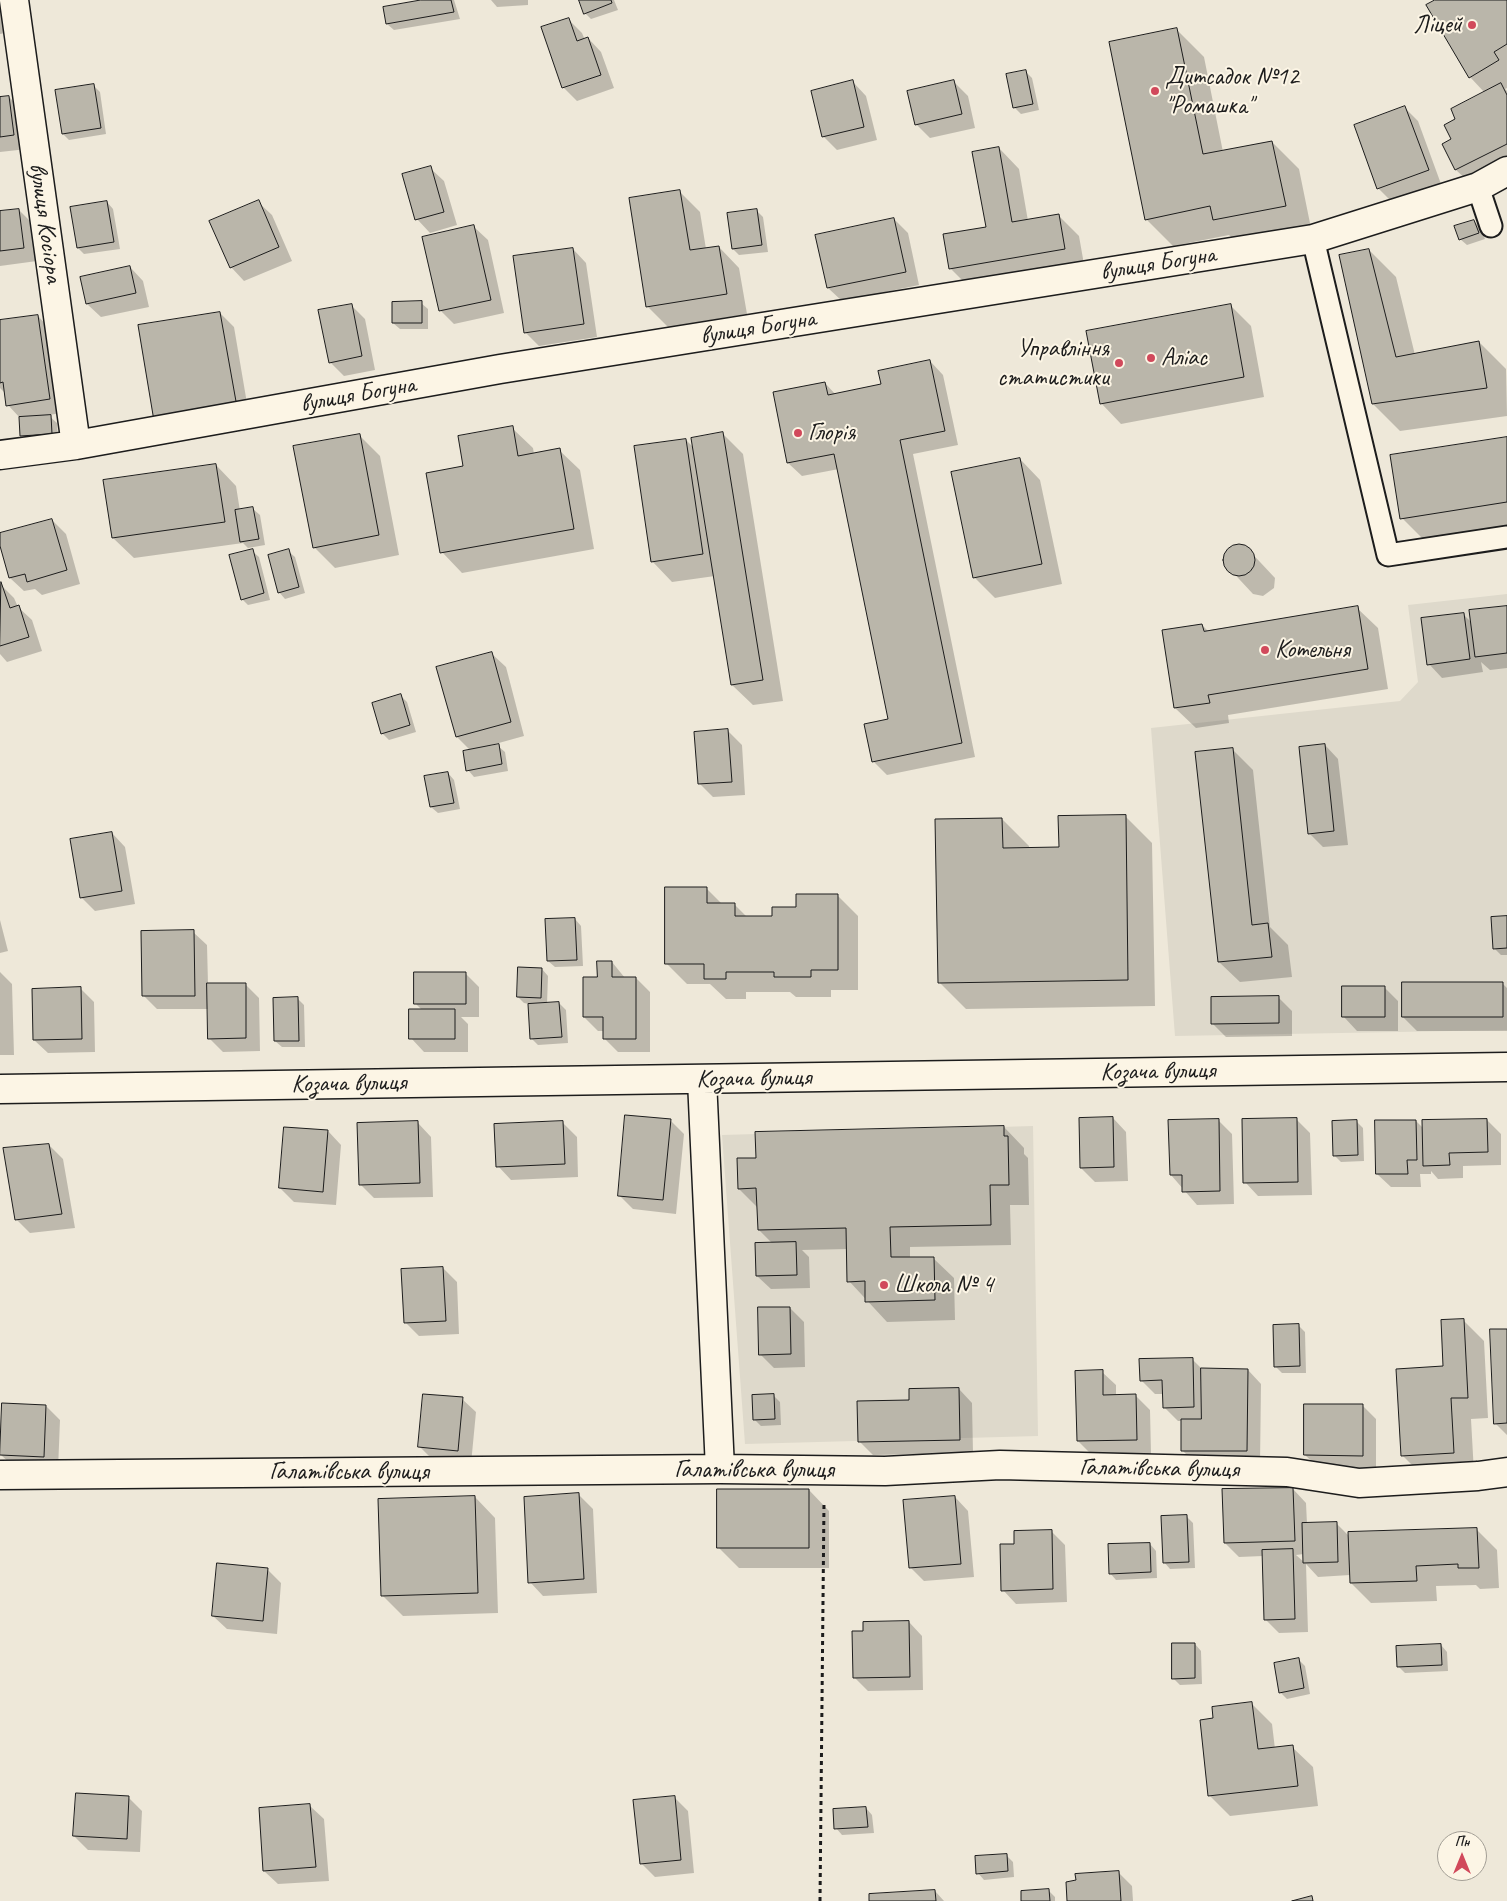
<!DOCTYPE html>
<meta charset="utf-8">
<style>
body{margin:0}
#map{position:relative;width:1507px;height:1901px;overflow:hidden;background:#eee8d9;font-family:Caveat,sans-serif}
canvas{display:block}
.north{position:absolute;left:1437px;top:1831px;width:50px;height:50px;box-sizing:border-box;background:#fcf5e5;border:1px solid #a29e95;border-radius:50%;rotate:0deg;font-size:14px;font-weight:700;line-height:20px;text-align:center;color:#1c1c1c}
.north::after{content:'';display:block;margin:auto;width:18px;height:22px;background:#d1495b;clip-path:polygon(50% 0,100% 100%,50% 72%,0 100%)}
</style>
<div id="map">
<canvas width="1507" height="1901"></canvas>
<div class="north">Пн</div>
</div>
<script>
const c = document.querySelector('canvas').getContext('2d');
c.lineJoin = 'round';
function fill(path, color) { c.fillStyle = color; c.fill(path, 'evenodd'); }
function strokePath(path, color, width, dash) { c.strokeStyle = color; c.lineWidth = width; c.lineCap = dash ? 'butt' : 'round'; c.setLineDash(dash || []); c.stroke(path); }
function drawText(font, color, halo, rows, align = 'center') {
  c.font = font + ' Caveat,sans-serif'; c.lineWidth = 4; c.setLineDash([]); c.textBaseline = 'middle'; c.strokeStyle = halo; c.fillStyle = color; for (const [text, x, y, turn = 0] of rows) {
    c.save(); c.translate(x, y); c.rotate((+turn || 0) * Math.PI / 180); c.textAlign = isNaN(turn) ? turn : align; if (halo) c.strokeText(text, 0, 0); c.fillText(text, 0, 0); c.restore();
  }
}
const built = new Path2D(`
 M1507,594V1030L1175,1036L1151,728L1400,701L1418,682L1408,605Z
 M1033,1126L1038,1436L745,1444L722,1135Z`);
const shadow = new Path2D(`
 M0,0H11L17,31L0,34Z
 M428,0H454L460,19L394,30L387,24L385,8Z
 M491,0H528V5L497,7Z
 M580,0H614L618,10L591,19L585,13Z
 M1437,0H1507V88L1505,89L1507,91V164L1470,183L1456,170L1444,145L1453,140L1457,119L1485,93L1470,77Z
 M568,19L582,33L585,40L588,38L601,52L614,88L577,101L563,87Z
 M1177,30L1204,57L1223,152L1272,142L1299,169L1312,233L1241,246L1229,235L1173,246L1146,219Z
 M1026,72L1032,78L1039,110L1021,114L1014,107Z
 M853,82L866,96L877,140L837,150L823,136Z
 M954,82L968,96L975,128L930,138L916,124Z
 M93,85L100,92L106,134L69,140L63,134Z
 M9,97L23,111L27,149L0,152V98Z
 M1405,108L1418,121L1441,184L1392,202L1378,188Z
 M999,148L1019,169L1028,221L1059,216L1079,236L1085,270L971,289L951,269L945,235L987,228Z
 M430,168L444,181L457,225L430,233L417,219Z
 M680,192L700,212L706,249L719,247L739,268L747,314L668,327L647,306Z
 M107,202L113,209L120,249L84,254L78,248Z
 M258,202L272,215L292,261L244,281L231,267Z
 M19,210L33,224L37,261L0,266V212Z
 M757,211L763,217L768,252L739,255L733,249Z
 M894,219L908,233L919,285L842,301L828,288Z
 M1474,221L1481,228L1485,239L1467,245L1460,239Z
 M474,227L488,240L504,313L454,324L440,310Z
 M573,249L586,263L597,337L539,346L525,332Z
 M1369,250L1396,277L1415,355L1479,342L1506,369L1507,416L1400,431L1373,404Z
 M130,267L143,281L149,307L101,317L87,304Z
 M421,303L428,309V329H400L393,323Z
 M351,305L365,319L375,370L344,376L330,362Z
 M1230,305L1251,326L1264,397L1121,424L1101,403Z
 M220,313L234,327L250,421L169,434Z
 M38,316L51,330L63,413L48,415L57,423L58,440L28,442L22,435L20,418L8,405L6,394L0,388V321Z
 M930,361L943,375L958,445L913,454L975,757L887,775L873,761L890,720L839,469L802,476L788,463L825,383L836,395L882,385Z
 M512,428L533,448L534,454L559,450L580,470L594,549L462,573L442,552L465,467Z
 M723,434L743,454L783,701L753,705L732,685L715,576L672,582L652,561L686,440L694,448Z
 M359,435L380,456L399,555L335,568L314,547Z
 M1507,438V533L1429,545L1402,518Z
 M1020,459L1040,480L1062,584L995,598L974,577Z
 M216,465L236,486L240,511L253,509L260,515L265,545L248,548L243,543L134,558L113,538Z
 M52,520L66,534L80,584L42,595L35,589L24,591L10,578L0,535Z
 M1235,545L1245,546L1275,578L1274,588L1263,596L1253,594L1226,565L1227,551Z
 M252,551L259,557L270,600L248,605L242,599Z
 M288,551L295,557L305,593L285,599L279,592Z
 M0,584L14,598L18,607L32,620L42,651L7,662L0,654Z
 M1507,607V668L1490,670L1481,662L1483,672L1442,678L1429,664L1463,614L1471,622Z
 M1357,608L1378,628L1388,689L1228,715L1229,723L1196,728L1175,708L1202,625L1209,632Z
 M492,654L506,667L524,736L488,746L489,748L498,746L505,752L508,771L474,777L468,770L471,751L457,737L438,668Z
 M400,695L407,702L416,732L389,740L382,733Z
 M728,731L742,745L745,795L713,797L699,783Z
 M1325,745L1338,759L1348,845L1323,847L1310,834Z
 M1232,749L1253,770L1270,927L1288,945L1292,977L1240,982L1219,962Z
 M448,773L454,780L460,809L438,813L431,807Z
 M1125,816L1152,843L1155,1006L966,1009L939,982L1002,819L1029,846V849L1060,848Z
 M112,833L125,847L135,904L95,911L81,897Z
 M706,888L723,905H735L747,917H773L837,895L858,916V990H831V997H796L790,992H746V999H726L710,984H687L666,963Z
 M1507,917V955H1501L1495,949Z
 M575,919L581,926L583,966L555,967L548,961Z
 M0,920L8,951L0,953Z
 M193,932L207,945L208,984H245L259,998L260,1051L223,1052L209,1038L208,1009H157L143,995Z
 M612,962L625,978H636L650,992V1052H618L605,1039V1031H598L584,1017L598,978Z
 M542,969L548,976L547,1004L559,1003L566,1010L568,1043L538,1045L531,1038L529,1004L524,1003L518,997Z
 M0,972L12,984L14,1055H0Z
 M465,973L479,987V1017H461L468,1024V1052H424L411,1038L423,1011L416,1004Z
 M1502,983L1507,988V1031H1417L1403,1017Z
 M1384,987L1398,1001V1031H1357L1344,1017Z
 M80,988L94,1002L95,1052L48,1053L34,1040Z
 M1278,997L1292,1011V1036L1226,1037L1213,1024Z
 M298,999L304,1005L305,1047H282L275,1041Z
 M1113,1118L1126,1132L1128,1181L1095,1182L1081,1168Z
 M1296,1119L1310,1133L1312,1195L1258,1196L1245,1182Z
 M670,1120L684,1134L676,1214L633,1209L619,1195Z
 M1218,1120L1232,1134L1234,1204L1197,1205L1171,1175Z
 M1487,1120L1501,1134V1165L1463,1166V1178L1438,1179L1431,1171V1174H1420L1421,1187H1391L1377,1174L1416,1121L1424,1129Z
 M1357,1122L1363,1128L1364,1161L1341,1162L1334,1155Z
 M418,1123L431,1137L433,1197L374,1198L360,1184Z
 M563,1123L577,1137L578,1177L511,1180L498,1166Z
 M1004,1127L1024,1148V1154L1028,1158L1029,1205H1010L1011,1245L910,1247V1258H933L954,1278L955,1320L887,1322L849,1281L848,1249L802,1250L809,1257L810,1288L771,1289L757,1276L773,1244L759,1230L758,1208L739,1189L757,1159Z
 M328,1131L341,1145L336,1205L294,1202L280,1188Z
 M49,1145L63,1159L75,1228L30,1233L16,1219Z
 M443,1268L457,1282L459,1334L419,1336L405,1322Z
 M790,1308L804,1322L805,1367L774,1368L760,1354Z
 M1463,1320L1484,1341L1488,1418L1471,1419L1474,1473L1423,1476L1402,1455L1445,1367Z
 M1298,1325L1305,1332L1306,1373H1282L1275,1366Z
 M1507,1330V1435L1495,1423Z
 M1192,1359L1202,1369L1248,1370L1261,1384L1260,1464H1196L1182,1450L1183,1421H1178L1164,1407V1394H1155L1141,1380Z
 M1102,1372L1116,1385V1396H1136L1150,1410L1151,1454L1092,1455L1078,1441Z
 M959,1389L972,1403L973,1453L873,1455L859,1441L911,1401Z
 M774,1396L780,1402L781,1425L761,1426L754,1419Z
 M462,1399L476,1412L471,1464L433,1460L419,1446Z
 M1362,1405L1376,1419V1469L1319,1468L1305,1455Z
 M46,1406L60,1420L58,1470L15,1468L1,1455Z
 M1293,1489L1306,1503L1307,1524L1336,1523L1349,1536L1477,1530L1497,1550L1499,1588L1480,1589L1476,1585L1436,1586L1437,1601L1371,1603L1351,1583L1350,1575L1318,1577L1306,1564L1308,1632L1279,1633L1265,1619L1263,1556L1239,1557L1225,1543ZM1304,1554L1305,1563L1296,1555Z
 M809,1490L829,1511V1568H739L718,1547Z
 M579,1495L593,1509L597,1593L543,1596L530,1582Z
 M475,1497L495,1518L498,1613L403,1616L382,1595Z
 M955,1497L968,1511L974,1577L924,1581L910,1567Z
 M1187,1517L1193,1523L1195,1568L1170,1569L1164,1562Z
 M1051,1531L1065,1545L1067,1602L1016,1604L1003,1590L1015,1546Z
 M1150,1544L1156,1551L1157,1578L1116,1580L1110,1573Z
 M267,1569L281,1583L277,1634L227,1629L213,1616Z
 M909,1622L922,1636L923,1690L868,1691L854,1677L865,1632Z
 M1195,1644L1201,1651L1202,1684L1180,1685L1173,1678Z
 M1441,1645L1447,1652L1448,1671L1405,1673L1398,1666Z
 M1299,1660L1305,1666L1310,1694L1287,1699L1280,1692Z
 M1252,1704L1272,1724L1275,1749L1292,1747L1313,1767L1318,1806L1230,1816L1210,1796L1215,1719Z
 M128,1797L142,1811L140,1852L88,1850L74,1836Z
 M674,1797L688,1811L694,1873L655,1877L641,1863Z
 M310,1806L324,1819L329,1881L278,1884L264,1871Z
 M866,1808L872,1815L874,1833L842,1835L836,1828Z
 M1006,1855L1013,1862L1014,1877L984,1880L978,1873Z
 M1118,1872L1132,1886L1133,1901H1068Z
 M1048,1890L1055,1897V1901H1022Z
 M935,1891L944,1901H871Z`);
const building = new Path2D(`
 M421,0H451L454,12L386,24L383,7Z
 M579,0H611L612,3L584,14Z
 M1435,0H1507V44L1494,52L1499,60L1469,78L1426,5Z
 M569,18L577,41L588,37L601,75L562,88L541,27Z
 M1177,28L1203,154L1272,141L1286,206L1213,220L1210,206L1145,220L1109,42Z
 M1026,70L1033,104L1013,108L1006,74Z
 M853,80L864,127L822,137L811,91Z
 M954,80L962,114L915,125L907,91Z
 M1501,83L1507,95V144L1455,170L1442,144L1451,139L1444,125L1455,119L1451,109Z
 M94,84L101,128L62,134L55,90Z
 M9,96L14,135L0,137V97Z
 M1405,106L1429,170L1377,189L1354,125Z
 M999,147L1012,222L1059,214L1065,249L949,269L943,234L986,227L972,152Z
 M431,166L444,212L415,220L402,174Z
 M680,190L690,250L719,246L727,294L646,307L629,198Z
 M259,200L279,247L230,268L209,221Z
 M107,201L114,242L77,248L70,207Z
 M19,209L24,248L0,251V211Z
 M757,209L762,245L732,249L727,213Z
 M894,218L906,272L827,288L815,235Z
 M1474,220L1479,233L1459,240L1454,226Z
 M474,225L491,300L439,311L422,237Z
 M573,248L584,324L524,333L513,256Z
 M1369,249L1396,357L1479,341L1487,388L1372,404L1339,255Z
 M130,266L136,293L86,304L80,277Z
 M422,301V323H392V302Z
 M352,304L362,356L329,363L318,310Z
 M1231,304L1244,377L1100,404L1086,331Z
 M220,312L237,407L154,421L138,325Z
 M38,315L50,399L6,406L3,382L0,383V320Z
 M930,360L945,431L900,440L962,743L872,762L864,724L888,719L834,454L787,463L773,392L825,382L828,395L881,384L878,371Z
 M51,415L52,434L20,436L19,417Z
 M513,426L518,456L560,448L574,529L440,553L426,473L463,466L458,436Z
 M723,432L763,680L731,685L691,438Z
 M360,434L379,535L313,548L293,446Z
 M1507,437V502L1400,519L1390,455Z
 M686,439L703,554L651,562L634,446Z
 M1020,458L1042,564L973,578L951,472Z
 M216,464L225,522L112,538L103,480Z
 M253,507L259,539L240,542L235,510Z
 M52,519L67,570L27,582L25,574L9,578L0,546V533Z
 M1223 560a16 16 0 1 1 32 0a16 16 0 1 1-32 0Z
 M253,549L264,593L241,600L229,555Z
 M289,549L299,587L278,593L268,555Z
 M1,582L10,608L19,605L29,637L0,646Z
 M1358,606L1368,669L1208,695L1210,703L1174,708L1162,630L1202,624L1204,631Z
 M1507,606V653L1475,657L1469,610Z
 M1464,613L1470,659L1427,665L1421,618Z
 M492,652L511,722L456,737L436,667Z
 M401,694L410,725L381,734L372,703Z
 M728,729L732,782L698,784L694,732Z
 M499,744L502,764L466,771L463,751Z
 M1325,744L1334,831L1308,834L1299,747Z
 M1233,748L1252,925L1268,923L1272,957L1218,962L1195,752Z
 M448,772L454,803L430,807L424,776Z
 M1126,815L1128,980L938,983L935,819L1002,818L1003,848L1059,847L1058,816Z
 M112,832L122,891L80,898L70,839Z
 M665,887H707V903H735V916H772V907H796V894H838V970H811V977H774V972H726V979H704V964H665Z
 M1507,916V948L1493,949L1491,917Z
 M575,918L577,960L547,961L545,919Z
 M194,930L195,996H142L141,931Z
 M597,961H612V977H636V1039H603V1017H583V977H597Z
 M518,967L542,968L541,998L517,997Z
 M414,972H466V1004H414Z
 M1402,982H1503V1017H1402Z
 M207,983H246V1038L208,1039Z
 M1342,986H1385V1017H1342Z
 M81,987L82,1039L33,1040L32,989Z
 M1279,996V1023L1211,1024V997Z
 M298,997L299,1041H274L273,998Z
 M559,1002L562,1037L530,1039L528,1004Z
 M409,1009H455V1039H409Z
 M625,1115L671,1119L663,1200L618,1196Z
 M1113,1117L1114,1167L1080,1168L1079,1118Z
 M1297,1118L1298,1182L1243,1183L1242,1119Z
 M1219,1119L1220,1191L1182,1192V1175H1170L1168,1120Z
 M1487,1119L1488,1152L1449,1153L1450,1165L1423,1166L1422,1120Z
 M1357,1120L1358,1155L1333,1156L1332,1121Z
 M1375,1120H1416L1417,1160H1407L1408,1174H1376Z
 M418,1121L420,1183L359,1185L357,1123Z
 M563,1121L565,1164L496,1167L494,1124Z
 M1004,1126V1136H1008L1009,1185H990L991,1225L890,1227L891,1257H934L935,1300L865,1302V1281L847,1282L846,1228L758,1230L756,1188L738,1189L737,1158H756L755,1132Z
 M284,1127L328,1130L323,1192L279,1188Z
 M49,1144L62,1214L15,1220L3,1148Z
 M796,1242L797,1275L756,1276L755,1243Z
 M443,1267L446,1321L404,1323L401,1269Z
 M758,1307H790L791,1354L759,1355Z
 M1464,1319L1468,1398H1451L1454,1453L1401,1456L1396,1369L1443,1366L1441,1320Z
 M1299,1324L1300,1366L1274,1367L1273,1325Z
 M1490,1329H1507V1423L1494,1424Z
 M1193,1358L1194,1407L1163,1408L1162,1380L1140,1381L1139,1359Z
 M1201,1368L1248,1369L1247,1451H1181V1419H1201Z
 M1103,1370V1395L1136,1394L1137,1440L1077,1441L1075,1371Z
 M959,1388L960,1440L858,1442L857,1401L909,1400V1389Z
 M423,1394L463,1397L458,1451L418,1447Z
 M774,1394L775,1419L753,1420L752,1395Z
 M2,1403L46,1405L44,1457L0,1455Z
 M1304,1404H1363V1456L1304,1455Z
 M1293,1488L1295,1541L1224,1543L1222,1489Z
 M717,1489H809V1548H717Z
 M579,1493L584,1579L528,1583L524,1497Z
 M475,1496L478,1593L381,1596L378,1499Z
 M955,1496L961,1564L909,1568L903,1500Z
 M1187,1515L1189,1562L1163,1563L1161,1516Z
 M1337,1522L1338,1562L1303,1563L1302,1523Z
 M1477,1528L1479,1568H1458V1564L1416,1566L1417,1581L1350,1583L1348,1532Z
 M1052,1530L1053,1589L1001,1591L1000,1544H1014V1531Z
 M1150,1543L1151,1572L1109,1574L1108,1544Z
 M1293,1549L1295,1619L1264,1620L1262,1550Z
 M217,1563L268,1568L263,1621L212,1616Z
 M909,1621L910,1677L853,1678L852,1631H863V1622Z
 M1172,1643H1195V1678L1172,1679Z
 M1441,1644L1442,1665L1397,1667L1396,1646Z
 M1299,1658L1304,1688L1279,1693L1274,1663Z
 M1252,1702L1258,1749L1293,1745L1298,1786L1208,1796L1200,1720L1213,1718L1212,1707Z
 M76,1793L129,1796L127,1839L73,1836Z
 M675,1796L681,1860L640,1864L633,1800Z
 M310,1804L316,1867L263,1871L259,1808Z
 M866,1807L868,1827L834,1829L833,1809Z
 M1007,1854L1008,1871L976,1874L975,1856Z
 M1119,1871L1121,1901H1067L1066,1882L1076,1880L1075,1874Z
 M1049,1889L1050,1901H1021V1891Z
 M935,1890L936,1901H869V1894Z
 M1312,1896L1313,1901H1292Z`);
const path = new Path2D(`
 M820,1901L824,1502`);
const service = new Path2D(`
 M1478,187L1491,226
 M1313,239L1388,555L1507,537`);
const minor = new Path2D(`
 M14,0L76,445
 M0,455L76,445L500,369L1313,239L1478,187L1507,171
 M702,1080L720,1469
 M0,1089L1507,1067
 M0,1475L720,1469L885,1471L1000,1465L1287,1472L1359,1483L1478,1476L1507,1472`);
const markers = [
 [1472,25,5,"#d1495b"],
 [1155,91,5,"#d1495b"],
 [1151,358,5,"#d1495b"],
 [1119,363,5,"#d1495b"],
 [798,433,5,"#d1495b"],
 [1265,650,5,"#d1495b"],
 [884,1285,5,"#d1495b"]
];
const poiNames = [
 ["Ліцей",1462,25,"right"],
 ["Дитсадок №12",1165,77],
 ["\"Ромашка\"",1165,106],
 ["Управління",1109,349,"right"],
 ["статистики",1109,378,"right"],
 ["Аліас",1161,358],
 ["Глорія",808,433],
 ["Котельня",1275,650],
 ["Школа № 4",894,1285]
];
const streetNames = [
 ["вулиця Косіора",45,223,82],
 ["вулиця Богуна",1158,264,-9],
 ["вулиця Богуна",758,328,-9],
 ["вулиця Богуна",358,395,-10],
 ["Козача вулиця",1158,1072,-1],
 ["Козача вулиця",754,1079,-1],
 ["Козача вулиця",349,1084,-1],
 ["Галатівська вулиця",1159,1469,1],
 ["Галатівська вулиця",754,1470],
 ["Галатівська вулиця",349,1472]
];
fill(built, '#ded9cb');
fill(shadow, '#0003');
fill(building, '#bab6aa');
strokePath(building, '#1c1c1c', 1);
strokePath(service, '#1c1c1c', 25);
strokePath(minor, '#1c1c1c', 31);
strokePath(path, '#1c1c1c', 3, [4, 4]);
strokePath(service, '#fcf5e5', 21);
strokePath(minor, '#fcf5e5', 28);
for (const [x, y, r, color] of markers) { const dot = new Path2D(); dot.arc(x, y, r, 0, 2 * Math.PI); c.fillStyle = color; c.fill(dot); strokePath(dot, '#fcf5e5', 2); }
drawText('25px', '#1c1c1c', '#fcf5e5', poiNames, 'left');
drawText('25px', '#1c1c1c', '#fcf5e5', streetNames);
</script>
